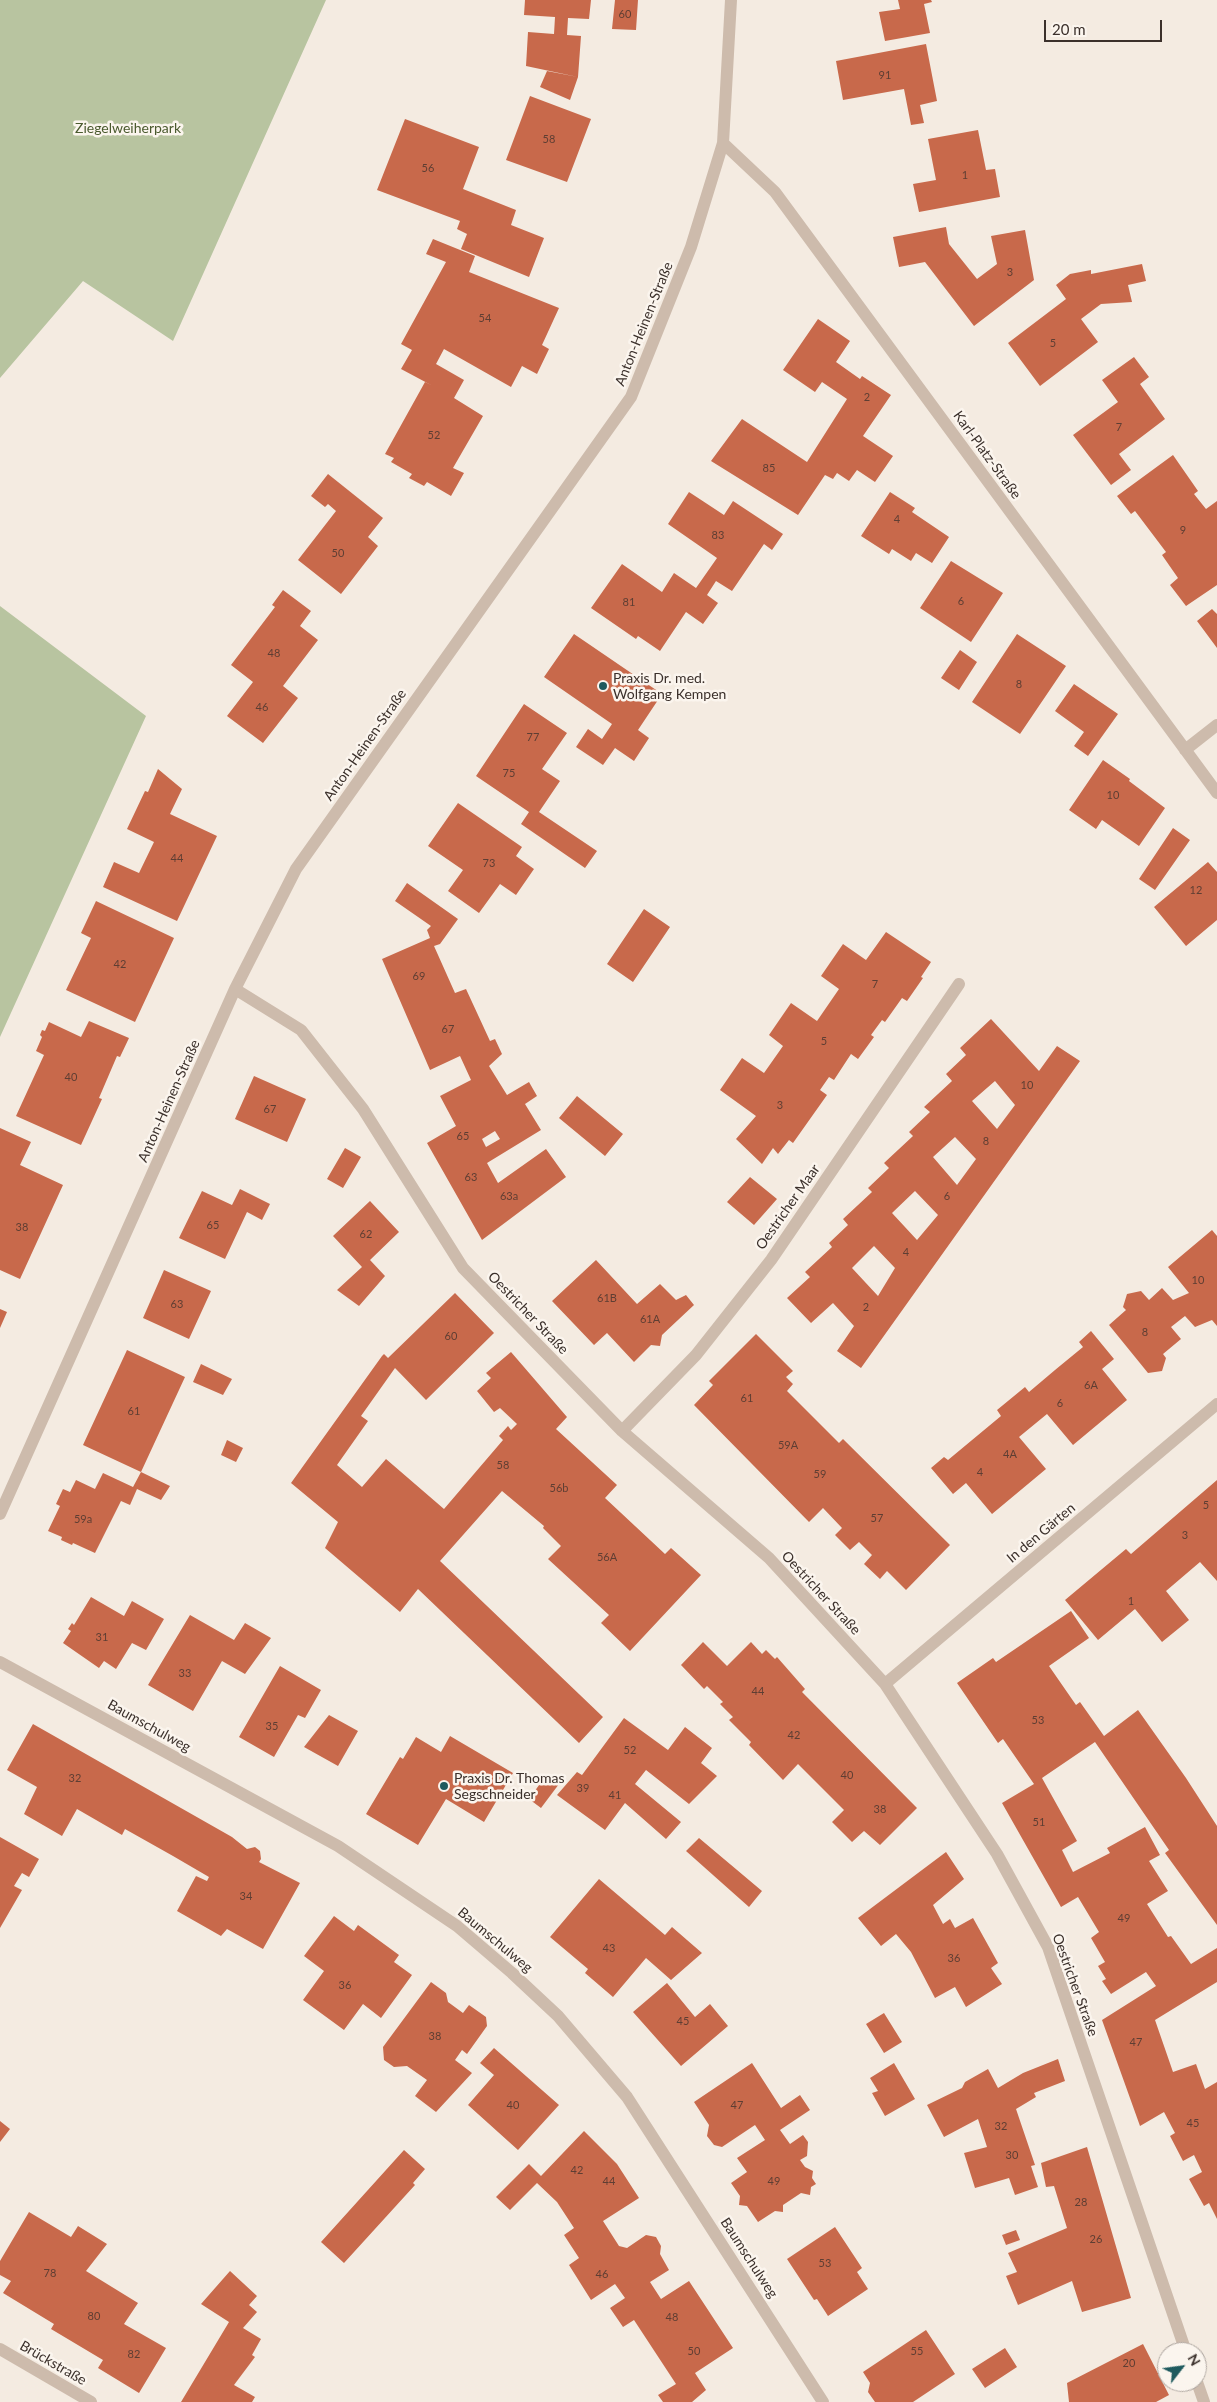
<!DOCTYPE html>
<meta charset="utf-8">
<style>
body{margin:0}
#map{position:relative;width:1217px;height:2402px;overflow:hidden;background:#f4ebe1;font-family:Lato,sans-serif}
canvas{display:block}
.north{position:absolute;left:1157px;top:2342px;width:50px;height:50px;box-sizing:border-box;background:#fbf5ee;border:1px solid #aea6a0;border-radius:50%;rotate:60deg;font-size:14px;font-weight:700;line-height:20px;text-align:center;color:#3b302b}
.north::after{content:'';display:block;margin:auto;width:18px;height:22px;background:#1f5a5e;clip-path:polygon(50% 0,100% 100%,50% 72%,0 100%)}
.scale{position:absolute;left:1044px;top:20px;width:118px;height:22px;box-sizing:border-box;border:2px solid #3b302b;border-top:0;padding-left:6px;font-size:15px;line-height:18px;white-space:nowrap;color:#3b302b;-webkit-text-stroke:4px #fbf5ee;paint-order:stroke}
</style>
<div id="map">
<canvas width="1217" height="2402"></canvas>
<div class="north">N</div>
<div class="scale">20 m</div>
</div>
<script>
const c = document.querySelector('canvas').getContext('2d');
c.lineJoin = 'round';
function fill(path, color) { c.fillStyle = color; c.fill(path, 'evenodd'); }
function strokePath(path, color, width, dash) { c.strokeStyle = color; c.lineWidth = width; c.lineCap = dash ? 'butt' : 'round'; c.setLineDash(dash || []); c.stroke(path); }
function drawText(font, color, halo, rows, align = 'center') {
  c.font = font + ' Lato,sans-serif'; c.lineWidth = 5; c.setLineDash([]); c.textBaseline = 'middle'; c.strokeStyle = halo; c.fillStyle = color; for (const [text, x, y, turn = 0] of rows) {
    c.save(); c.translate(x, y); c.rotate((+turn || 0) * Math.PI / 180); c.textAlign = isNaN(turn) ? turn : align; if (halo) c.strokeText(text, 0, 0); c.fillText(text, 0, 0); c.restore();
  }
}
const green = new Path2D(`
 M0,0H326L173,341L83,281L0,378Z
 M0,606L146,716L0,1037Z`);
const building = new Path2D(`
 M525,0H591L589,19L568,18L567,35L581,36L578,77L570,100L540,87L547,71L578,77L526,66L528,32L554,34L555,17L524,15Z
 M615,0H638L636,30L612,29Z
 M898,0H931L932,2L924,4L930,33L885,41L879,12L900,9Z
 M926,44L937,101L920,105L924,123L911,125L904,89L843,100L836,61Z
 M530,96L591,119L567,182L506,160Z
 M405,119L479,147L463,189L516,210L511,225L544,238L529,277L461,249L467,234L457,229L460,221L377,190Z
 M978,130L986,170L995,169L1000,197L919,212L913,184L936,180L928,139Z
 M946,227L949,244L977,279L997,264L991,236L1025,230L1034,280L974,326L925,262L899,267L893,237Z
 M433,239L475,256L469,272L559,308L542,345L549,349L537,374L522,366L511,387L444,349L436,364L464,380L454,398L483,416L453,468L464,473L451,496L427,482L424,486L409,478L412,474L391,462L394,458L385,454L425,382L431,385L401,369L412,350L401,344L446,262L426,254Z
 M1142,264L1146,281L1128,285L1132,302L1101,304L1081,319L1098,342L1040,386L1008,343L1066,299L1056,285L1070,274L1091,270V274Z
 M818,319L850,341L836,362L860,379L862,376L891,395L863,436L893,456L875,482L857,470L849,481L837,473L833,479L825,475L798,515L711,461L742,419L807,462L847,399L822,382L815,392L783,370Z
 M1134,357L1149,377L1140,384L1165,419L1119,454L1131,470L1111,485L1073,435L1118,402L1102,380Z
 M1173,455L1198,491L1194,494L1206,509L1217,501V585L1186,606L1170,585L1178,578L1162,555L1166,552L1135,511L1131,514L1117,496Z
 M328,474L383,518L368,537L378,546L341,594L298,560L336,511L328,504L325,507L311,496Z
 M689,492L724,515L733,501L783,534L772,550L764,544L732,591L716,581L707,595L718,603L703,624L686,612L660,651L638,636L636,639L591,608L622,564L662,592L674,573L696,588L717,558L668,524Z
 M890,492L915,508L912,512L949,537L932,563L916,553L911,561L892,549L889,554L861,536Z
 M951,561L1003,593L971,642L920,608Z
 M283,590L311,611L300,626L318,640L283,686L298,698L263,743L227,716L253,682L231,665L275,607L272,605Z
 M1212,609L1217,614V648L1197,621Z
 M574,634L662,694L638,730L649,738L634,761L615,748L603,765L576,747L588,729L602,739L612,724L544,677Z
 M1017,634L1066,666L1020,734L972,702Z
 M960,650L977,662L959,690L941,678Z
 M1074,684L1118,714L1088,756L1074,746L1084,732L1055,711Z
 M524,704L567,733L542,769L560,781L539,812L597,851L585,868L521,824L529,812L476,776Z
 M1103,760L1130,779L1129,781L1165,808L1139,846L1102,820L1096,829L1069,810Z
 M158,769L182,789L170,814L217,836L177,921L103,887L114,862L139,873L154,842L127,829L145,791L148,792Z
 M458,803L522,847L516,856L534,869L516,895L500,884L479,913L448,891L463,870L428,846Z
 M1173,828L1190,840L1155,890L1139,879Z
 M1208,862L1217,872V920L1186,946L1154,907Z
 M407,883L458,919L440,944L434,946L455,993L466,989L490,1041L495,1039L502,1054L489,1066L507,1095L529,1082L537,1096L525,1104L541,1130L487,1163L498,1183L546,1149L566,1177L482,1240L427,1143L456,1126L440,1096L471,1080L460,1056L430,1070L382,959L430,938L427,930L431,926L395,901ZM495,1131L500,1139L486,1147L482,1139Z
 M96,901L174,938L135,1022L66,990L91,938L81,933Z
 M644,909L670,927L633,982L607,964Z
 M886,932L931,962L921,977L923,978L907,1001L902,998L885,1022L882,1020L871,1035L874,1037L858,1059L851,1054L834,1080L829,1077L820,1090L827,1095L793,1143L789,1140L778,1154L773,1148L762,1164L736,1139L756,1116L720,1090L742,1058L764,1073L783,1046L769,1035L791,1003L817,1021L839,989L821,976L843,944L866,960Z
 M991,1019L1039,1071L1057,1046L1080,1061L861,1368L837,1351L854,1326L833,1303L811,1323L787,1298L810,1277L805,1272L832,1247L829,1243L848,1225L843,1219L872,1192L868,1188L889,1168L884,1163L913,1136L909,1132L930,1112L924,1107L952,1081L946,1074L966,1055L960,1048ZM995,1081L1015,1105L997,1129L972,1101ZM955,1137L976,1159L957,1185L933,1157ZM915,1191L938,1215L917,1240L892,1213ZM874,1246L895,1268L878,1296L852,1268Z
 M89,1021L129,1038L120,1057L117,1056L99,1098L102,1099L81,1145L16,1116L44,1055L36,1051L42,1037L40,1035L42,1030L45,1031L49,1022L81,1037Z
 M254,1076L306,1099L287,1142L235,1119Z
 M577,1096L623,1134L605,1156L559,1118Z
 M0,1128L31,1142L20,1165L63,1185L20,1279L0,1270Z
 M345,1148L361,1157L343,1188L327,1179Z
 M750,1177L777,1199L754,1225L727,1202Z
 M240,1189L270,1204L262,1220L247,1212L225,1259L179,1238L202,1191L232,1205Z
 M370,1201L399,1232L370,1260L385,1276L359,1306L337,1290L362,1267L333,1236Z
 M1212,1230L1217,1236V1326L1212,1320L1195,1327L1185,1316L1171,1327L1181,1339L1163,1354L1166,1358L1162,1371L1148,1373L1109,1325L1126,1310L1123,1307L1127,1294L1141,1291L1149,1300L1162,1288L1173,1300L1189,1293L1168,1267Z
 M596,1260L637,1304L660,1284L676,1300L686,1295L694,1305L662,1335L660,1346L651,1345L634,1362L607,1333L594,1345L552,1301Z
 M164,1270L211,1291L189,1339L143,1318Z
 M455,1293L494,1333L426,1400L395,1368L361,1416L368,1421L337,1465L362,1487L386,1459L444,1509L503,1440L499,1436L508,1426L511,1430L517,1424L500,1408L494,1412L477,1391L491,1378L486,1373L511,1352L567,1417L556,1429L617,1485L605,1498L665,1554L671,1548L701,1575L630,1651L601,1623L609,1615L548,1559L561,1546L543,1528L544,1526L502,1491L440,1561L603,1717L579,1743L418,1589L400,1612L325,1548L338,1522L291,1483L382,1356L384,1354L388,1358Z
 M0,1309L7,1312L0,1328Z
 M1091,1331L1114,1359L1102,1369L1127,1400L1073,1445L1047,1414L1019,1437L1046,1469L992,1514L966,1483L953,1494L931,1468L944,1457L948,1460L1001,1416L997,1410L1025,1387L1029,1392L1055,1370L1083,1347L1079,1342Z
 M756,1334L793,1371L786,1377L793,1384L787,1391L839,1443L843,1439L950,1545L906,1590L887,1571L880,1579L864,1564L872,1555L859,1542L850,1550L835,1535L842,1528L823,1508L809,1522L694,1405L713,1385L709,1381Z
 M127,1350L185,1377L141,1472L83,1445Z
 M201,1364L232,1379L223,1395L193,1382Z
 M227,1440L243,1448L236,1462L221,1455Z
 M141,1472L170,1486L161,1500L137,1489L130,1505L121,1501L95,1553L73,1543L72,1545L61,1540L62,1537L48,1531L60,1506L56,1504L63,1489L70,1492L76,1480L95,1489L103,1473L133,1487Z
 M1217,1480V1581L1200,1562L1166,1591L1189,1620L1162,1642L1135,1609L1098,1640L1065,1600L1126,1549L1131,1554Z
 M91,1597L124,1616L132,1601L164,1619L146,1650L132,1643L116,1669L104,1661L99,1668L63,1643L71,1631L68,1629L72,1623L74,1625Z
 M1071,1611L1089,1638L1049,1666L1076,1705L1080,1702L1104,1736L1138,1710L1186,1778L1217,1826V1925L1165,1853L1169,1850L1095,1742L1042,1778L1077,1841L1062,1850L1073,1872L1110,1853L1107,1848L1145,1827L1160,1855L1149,1861L1168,1891L1147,1904L1168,1937L1171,1936L1191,1964L1217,1948V1982L1155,2020L1173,2072L1196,2064L1205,2089L1217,2082V2219L1209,2203L1204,2206L1189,2179L1202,2172L1194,2155L1183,2161L1170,2136L1175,2133L1164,2112L1140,2126L1102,2020L1156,1986L1146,1972L1111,1994L1102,1981L1106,1979L1098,1966L1105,1962L1091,1938L1099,1932L1078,1897L1061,1907L1002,1803L1034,1784L1003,1739L998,1743L957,1683L993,1658L996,1662Z
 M190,1615L234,1640L245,1623L271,1638L245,1674L222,1661L193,1711L148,1685Z
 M703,1642L727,1666L751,1642L762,1654L766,1650L775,1659L777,1657L805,1689L802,1692L917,1808L880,1845L864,1831L852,1842L832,1822L844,1810L798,1764L783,1780L749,1745L751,1742L729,1720L733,1717L720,1704L723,1702L707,1686L704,1689L681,1665Z
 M280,1666L321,1690L305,1718L298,1715L274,1757L239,1737Z
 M329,1715L358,1731L338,1766L304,1747Z
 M624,1718L668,1750L685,1727L712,1748L701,1763L717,1776L689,1804L646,1770L635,1784L681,1822L666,1839L625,1803L605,1830L557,1795L577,1772L582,1775Z
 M33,1724L232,1837L247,1849L255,1847L260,1851L261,1859L259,1862L300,1883L263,1949L227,1929L221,1936L177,1911L196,1876L207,1881L209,1877L173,1856L125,1829L122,1835L77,1809L62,1836L24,1814L37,1787L7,1770Z
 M450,1736L513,1773L484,1822L446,1799L418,1845L366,1814L400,1757L403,1759L416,1737L441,1752Z
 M547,1774L559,1784L541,1808L529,1799Z
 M0,1837L39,1859L29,1877L22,1873L14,1886L22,1890L0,1928Z
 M699,1838L762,1891L749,1907L686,1851Z
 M946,1852L964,1879L933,1905L943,1924L950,1919L955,1928L973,1918L998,1963L991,1968L1002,1984L966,2007L955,1987L935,1998L911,1952L896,1934L881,1946L858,1918Z
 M599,1879L665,1935L672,1927L702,1953L671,1980L646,1958L613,1997L585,1973L588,1969L550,1937Z
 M334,1916L354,1931L358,1925L399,1955L394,1962L412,1975L381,2018L363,2004L344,2030L303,2000L324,1971L304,1956Z
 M431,1982L446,1993L448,2002L463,2013L469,2005L486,2017L487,2026L467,2054L462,2050L455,2060L472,2073L436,2112L415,2096L427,2080L407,2066L394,2067L384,2060L383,2047Z
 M667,1983L695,2017L710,2004L728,2026L681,2066L633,2012Z
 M884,2013L902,2042L884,2053L866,2024Z
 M494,2048L559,2105L518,2150L468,2105L494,2075L480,2063Z
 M1058,2059L1065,2081L1034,2093L1036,2097L1016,2109L1035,2165L1031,2166L1038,2187L1015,2195L1009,2178L975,2188L964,2153L987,2147L978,2119L944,2137L927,2105L962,2088L965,2082L988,2069L998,2088L1023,2073Z
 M752,2063L781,2108L800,2095L810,2110L780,2130L790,2144L803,2135L808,2142L807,2156L800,2160L805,2167L813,2171L812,2178L816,2184L811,2187L810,2195L801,2193L783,2205V2212L775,2211L758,2222L747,2206L739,2205L740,2196L731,2183L747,2172L737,2158L765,2140L755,2125L722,2147L714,2145L707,2136L709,2125L694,2102Z
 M894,2063L915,2099L885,2116L872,2093L878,2091L870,2078Z
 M0,2121L10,2129L0,2142Z
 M584,2131L617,2164L639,2198L603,2221L619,2246L627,2248L646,2235L656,2237L661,2246L660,2254L669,2270L650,2282L661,2299L689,2281L733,2348L695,2373L706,2390L692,2402H663L658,2395L676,2384L634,2320L623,2327L610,2308L625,2298L615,2284L591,2300L569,2265L579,2258L564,2235L574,2228L557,2202L537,2183L510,2210L496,2197L529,2164L541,2176Z
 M1087,2147L1131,2298L1082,2312L1072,2281L1018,2305L1006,2276L1017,2272L1008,2253L1067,2228L1054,2186L1046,2187L1041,2163Z
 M404,2150L425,2169L413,2183L415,2185L344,2263L321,2242Z
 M29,2212L71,2237L78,2226L107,2244L86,2271L138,2303L124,2324L166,2348L139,2393L98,2368L103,2360L51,2329L54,2324L3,2293L11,2281L0,2275V2261Z
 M835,2227L862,2268L857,2272L868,2289L828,2316L817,2299L814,2300L787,2259Z
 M1016,2230L1020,2240L1006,2245L1002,2235Z
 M230,2271L257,2296L249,2305L257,2312L243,2328L261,2339L252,2355L255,2357L234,2385L255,2397L252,2402H181L229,2322L201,2304Z
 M926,2330L955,2374L913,2402H875L868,2392L870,2383L863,2372Z
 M1143,2344L1169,2395L1156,2402H1069L1067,2383Z
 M1005,2348L1017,2367L985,2388L972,2369Z`);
const minor = new Path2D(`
 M723,143L775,192L1217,793
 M1185,750L1217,725
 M235,989L301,1030L363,1109L463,1268L622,1431L769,1558L885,1684L997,1854L1048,1947L1186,2352
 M622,1431L696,1355L771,1260L959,984
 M0,1514L235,989L296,869L631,397L691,247L723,143L731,0
 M0,1662L338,1846L457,1926L512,1973L558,2016L627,2097L823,2402
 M885,1684L1217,1404
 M0,2349L91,2402
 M1197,2382L1204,2402`);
const markers = [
 [603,686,5,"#1f5a5e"],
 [444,1786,5,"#1f5a5e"]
];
const numberNames = [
 ["60",625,14],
 ["91",885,75],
 ["58",549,139],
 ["56",428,168],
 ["1",965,175],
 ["3",1010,272],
 ["54",485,318],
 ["5",1053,343],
 ["2",867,397],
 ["7",1119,427],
 ["52",434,435],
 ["85",769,468],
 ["4",897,519],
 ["9",1183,530],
 ["83",718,535],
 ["50",338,553],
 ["6",961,601],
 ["81",629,602],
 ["48",274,653],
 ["8",1019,684],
 ["46",262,707],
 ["77",533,737],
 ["75",509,773],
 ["10",1113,795],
 ["44",177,858],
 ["73",489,863],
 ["12",1196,890],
 ["42",120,964],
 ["69",419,976],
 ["7",875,984],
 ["67",448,1029],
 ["5",824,1041],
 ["40",71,1077],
 ["10",1027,1085],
 ["3",780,1105],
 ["67",270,1109],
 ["65",463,1136],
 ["8",986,1141],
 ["63",471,1177],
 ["63a",509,1196],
 ["6",947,1196],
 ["65",213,1225],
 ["38",22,1227],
 ["62",366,1234],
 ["4",906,1252],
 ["10",1198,1280],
 ["61B",607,1298],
 ["63",177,1304],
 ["2",866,1307],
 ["61A",650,1319],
 ["8",1145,1332],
 ["60",451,1336],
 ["6A",1091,1385],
 ["61",747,1398],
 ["6",1060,1403],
 ["61",134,1411],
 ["59A",788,1445],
 ["4A",1010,1454],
 ["58",503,1465],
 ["4",980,1472],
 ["59",820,1474],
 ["56b",559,1488],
 ["5",1206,1505],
 ["57",877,1518],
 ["59a",83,1519],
 ["3",1185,1535],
 ["56A",607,1557],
 ["1",1131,1601],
 ["31",102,1637],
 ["33",185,1673],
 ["44",758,1691],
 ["53",1038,1720],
 ["35",272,1726],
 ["42",794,1735],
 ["52",630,1750],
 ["40",847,1775],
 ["32",75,1778],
 ["39",583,1788],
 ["41",615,1795],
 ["38",880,1809],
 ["51",1039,1822],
 ["34",246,1896],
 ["49",1124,1918],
 ["43",609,1948],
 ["36",954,1958],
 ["36",345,1985],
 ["45",683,2021],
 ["38",435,2036],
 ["47",1136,2042],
 ["40",513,2105],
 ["47",737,2105],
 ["45",1193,2123],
 ["32",1001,2126],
 ["30",1012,2155],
 ["42",577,2170],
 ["44",609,2181],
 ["49",774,2181],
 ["28",1081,2202],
 ["26",1096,2239],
 ["53",825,2263],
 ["78",50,2273],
 ["46",602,2274],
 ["80",94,2316],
 ["48",672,2317],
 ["50",694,2351],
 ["55",917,2351],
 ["82",134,2354],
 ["20",1129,2363]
];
const parkNames = [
 ["Ziegelweiherpark",128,128]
];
const streetNames = [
 ["Anton-Heinen-Straße",644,324,-68],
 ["Karl-Platz-Straße",987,455,54],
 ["Anton-Heinen-Straße",365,745,-55],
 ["Anton-Heinen-Straße",169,1101,-66],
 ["Oestricher Maar",788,1207,-55],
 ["Oestricher Straße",528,1313,46],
 ["In den Gärten",1041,1533,-40],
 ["Oestricher Straße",821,1593,47],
 ["Baumschulweg",149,1726,29],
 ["Baumschulweg",495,1940,40],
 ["Oestricher Straße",1075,1985,70],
 ["Baumschulweg",749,2258,57],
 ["Brückstraße",53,2363,30]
];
const poiNames = [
 ["Praxis Dr. med.",613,678],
 ["Wolfgang Kempen",613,694],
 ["Praxis Dr. Thomas",454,1778],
 ["Segschneider",454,1794]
];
fill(green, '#b8c4a0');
fill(building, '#c8694b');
strokePath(minor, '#cdbbac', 12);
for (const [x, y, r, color] of markers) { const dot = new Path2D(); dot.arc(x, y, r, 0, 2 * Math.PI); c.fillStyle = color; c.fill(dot); strokePath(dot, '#fbf5ee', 2); }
drawText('11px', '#5e3e33', null, numberNames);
drawText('14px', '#4a5a2e', '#fbf5ee', parkNames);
drawText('14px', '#3b302b', '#fbf5ee', streetNames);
drawText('14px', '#3b302b', '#fbf5ee', poiNames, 'left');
</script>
